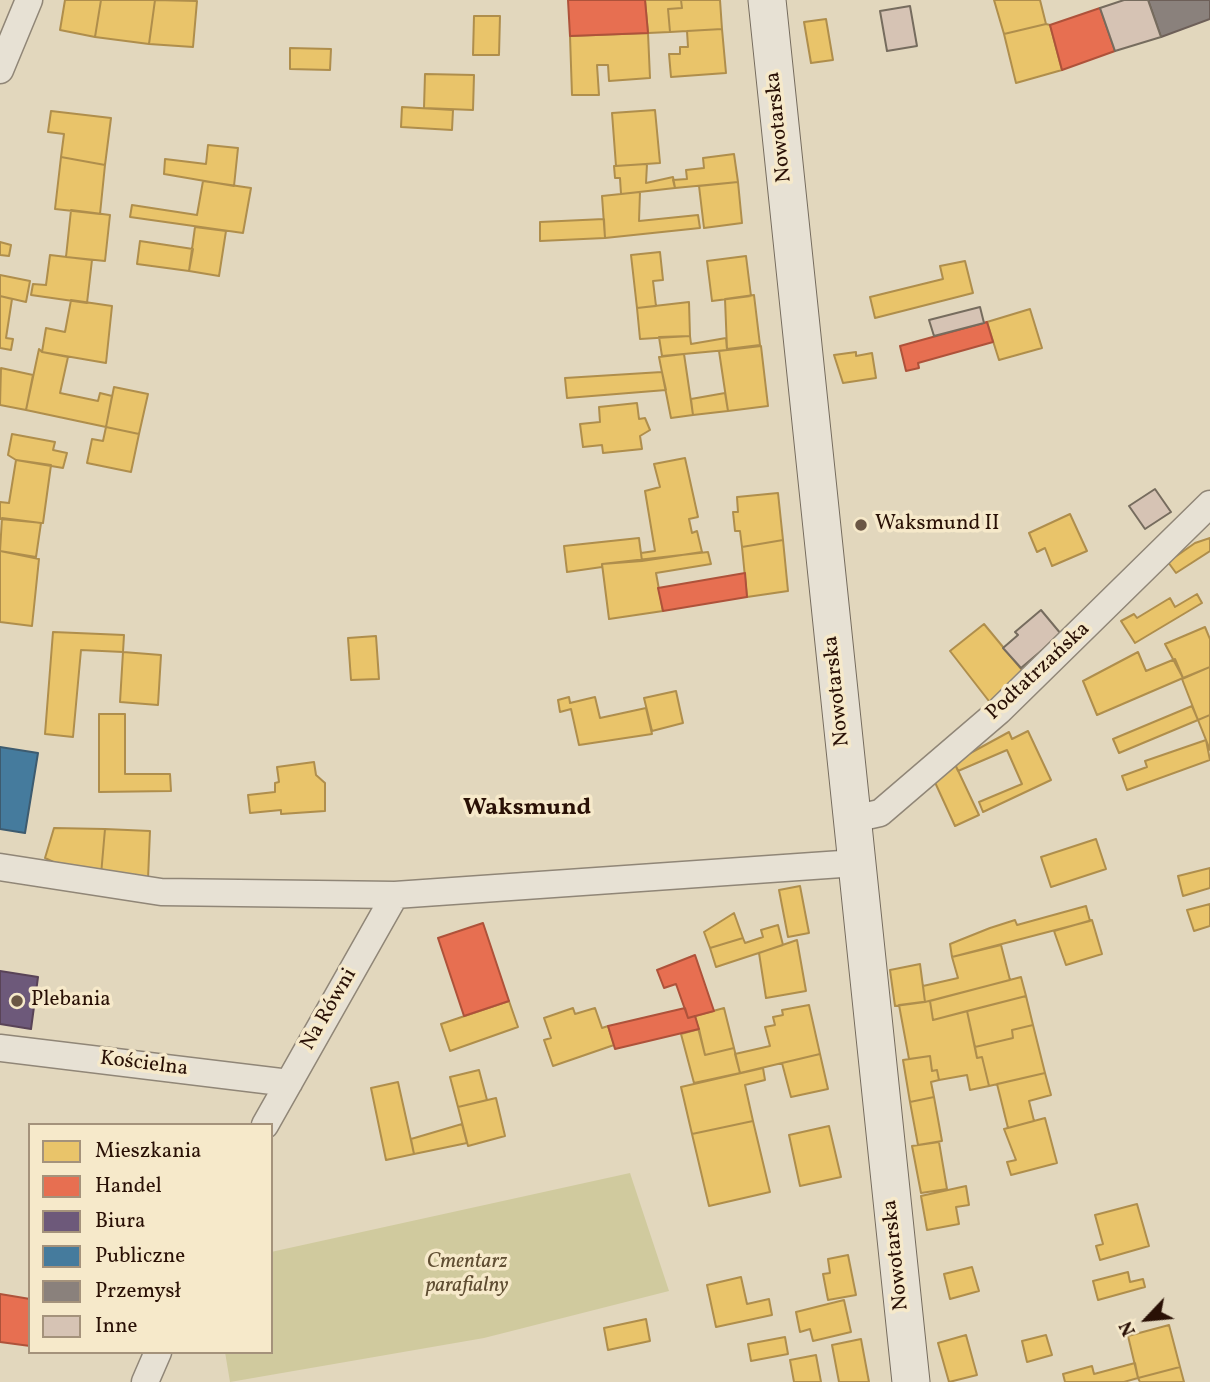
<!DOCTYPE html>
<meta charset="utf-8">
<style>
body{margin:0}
#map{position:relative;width:1210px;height:1382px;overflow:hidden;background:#e2d7bd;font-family:Vollkorn,serif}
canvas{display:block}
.legend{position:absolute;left:28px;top:1123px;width:245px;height:231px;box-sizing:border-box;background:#f6e9ca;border:2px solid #a4927b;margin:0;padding:9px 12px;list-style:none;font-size:21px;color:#291005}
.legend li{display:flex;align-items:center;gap:14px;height:35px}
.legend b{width:35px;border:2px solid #a4927b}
.north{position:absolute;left:1112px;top:1284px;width:70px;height:70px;-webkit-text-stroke:5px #f6e9ca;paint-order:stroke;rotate:244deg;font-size:19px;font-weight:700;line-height:28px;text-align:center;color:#291005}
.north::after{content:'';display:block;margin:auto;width:24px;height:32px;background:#291005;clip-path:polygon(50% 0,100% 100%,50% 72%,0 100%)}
</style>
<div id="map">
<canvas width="1210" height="1382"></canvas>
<ul class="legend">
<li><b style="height:19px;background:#e9c46a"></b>Mieszkania</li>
<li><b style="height:19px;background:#e76f51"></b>Handel</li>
<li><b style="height:19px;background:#6d597a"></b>Biura</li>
<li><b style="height:19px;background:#457b9d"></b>Publiczne</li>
<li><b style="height:19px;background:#8a817c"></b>Przemysł</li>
<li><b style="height:19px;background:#d6c3b4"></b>Inne</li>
</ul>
<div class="north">N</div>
</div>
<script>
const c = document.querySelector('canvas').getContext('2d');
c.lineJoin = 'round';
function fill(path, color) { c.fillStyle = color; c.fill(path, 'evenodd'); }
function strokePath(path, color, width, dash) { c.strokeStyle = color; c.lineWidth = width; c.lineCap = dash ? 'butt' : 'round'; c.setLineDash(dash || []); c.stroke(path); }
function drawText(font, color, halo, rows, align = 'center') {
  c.font = font + ' Vollkorn,serif'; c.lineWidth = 7; c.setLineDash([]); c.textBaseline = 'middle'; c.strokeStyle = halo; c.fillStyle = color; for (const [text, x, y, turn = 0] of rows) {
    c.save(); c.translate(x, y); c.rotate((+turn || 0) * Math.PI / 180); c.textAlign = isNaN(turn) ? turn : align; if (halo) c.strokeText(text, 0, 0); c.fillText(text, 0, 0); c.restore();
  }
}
const green = new Path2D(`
 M630,1173L669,1291L484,1338L230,1382L225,1352H271V1252Z`);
const homes = new Path2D(`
 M65,0H101L95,37L60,30Z
 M101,0H155L149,44L95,37Z
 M155,0L197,1L193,47L149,44Z
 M645,0H681L682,8L668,9L670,32L648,33Z
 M681,0H720L722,29L670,32L668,9L682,8Z
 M994,0H1040L1046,24L1004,34Z
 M474,16H500L499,55H473Z
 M826,19L833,60L811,63L804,22Z
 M1046,24L1050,25L1062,70L1016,83L1004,34Z
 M722,29L726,73L671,77L669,54H680V47H688L687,31Z
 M648,33L650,78L609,81L608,65H597L599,95H572L570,36Z
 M290,48L331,49L330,70L290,69Z
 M425,74L474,75L473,110L424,108Z
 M402,107L453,110L452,130L401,127Z
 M655,110L660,163L616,166L612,113Z
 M51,111L111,118L105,165L61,157L64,134L48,132Z
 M208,145L238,148L234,186L164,174L165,159L206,164Z
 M734,154L738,182L675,188L673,180L687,179L686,170L704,168L703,158Z
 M61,157L105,165L100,214L55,209Z
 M647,164L646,183L673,177L675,188L621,194L620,178H615L614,166Z
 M203,181L251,188L243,233L130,217L132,205L197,215Z
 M738,182L742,223L704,228L699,186Z
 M640,192L639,221L698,215L700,228L605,238L602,196Z
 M71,210L110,215L105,261L66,257Z
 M604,219L605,238L540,241V222Z
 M195,227L226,231L219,276L189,271Z
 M140,241L193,249L189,271L137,264Z
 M0,242L11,245L9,256L0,255Z
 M660,252L663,280L653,281L656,306L637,308L631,255Z
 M50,255L92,260L87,303L31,295L33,284L46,285Z
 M746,256L751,296L712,301L707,261Z
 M965,261L973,293L875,318L870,297L943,279L940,266Z
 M0,275L30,281L26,302L0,296Z
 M754,295L760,345L727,349L725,299Z
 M0,296L12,299L6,338L13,339L11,350L0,348Z
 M71,300L112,306L106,363L42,352L46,328L65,332Z
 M689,302L690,336L640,339L637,308Z
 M1030,309L1042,348L999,360L987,322Z
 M690,336L691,344L726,338L727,350L662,356L659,337Z
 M761,346L768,406L728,411L719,351Z
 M39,349L42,352L68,357L60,393L98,401L100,393L112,396L106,427L26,410Z
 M856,352V356L872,353L876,378L843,383L834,355Z
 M684,354L693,415L671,418L659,357Z
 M1,368L33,375L26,410L0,405Z
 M662,372L666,390L567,398L565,378Z
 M114,387L148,394L139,434L106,427Z
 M725,393L728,411L693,415L691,399Z
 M637,403L639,419L645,418L650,430L640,436L642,449L603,453L602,445L583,447L580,424L600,422L599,407Z
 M106,427L139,434L131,472L87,463L92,439L103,441Z
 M12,434L55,442L53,450L67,453L63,468L16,460L8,455Z
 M685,458L698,517L689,519L692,533L697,531L702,552L642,561L641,553L655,551L645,491L660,487L654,464Z
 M16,460L51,465L43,523L0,519V502L9,503Z
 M778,493L783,540L742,547L740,531H735L733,512H738L737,497Z
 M1070,514L1087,551L1052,566L1045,548L1037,552L1029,533Z
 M2,518L41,523L36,557L0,551Z
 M639,538L642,561L602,564V567L567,572L564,546Z
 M1210,538V551L1176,573L1168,562L1195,543Z
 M783,540L788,591L747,597L742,547Z
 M0,551L39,559L32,626L0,622Z
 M708,552L711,564L656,573L663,611L609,619L602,564Z
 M1197,594L1202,603L1135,643L1121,621L1134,614L1137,618L1170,598L1175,607Z
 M984,624L1027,676L992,705L950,651Z
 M1205,627L1210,639V667L1183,678L1165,644Z
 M53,632L124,635L123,652L81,650L73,737L45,734Z
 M376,636L379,679L351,680L348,638Z
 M123,652L161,655L158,705L120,702Z
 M1138,652L1146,671L1175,659L1183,678L1097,715L1083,681Z
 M1210,667V715L1198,720L1182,679Z
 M676,691L683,723L652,731L644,698Z
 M569,697L570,703L595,697L600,718L646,708L652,734L579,745L571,709L560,712L558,700Z
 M1192,706L1198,720L1119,753L1113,739Z
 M99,714H125V774H170L171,791L99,792Z
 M1210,715V750L1198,720Z
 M1028,731L1051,780L983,812L979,802L1022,784L1007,750L958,771L954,762L1009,732L1012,739Z
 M1206,740L1210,760L1127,790L1122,776L1147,767L1145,761Z
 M314,762L316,775L325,783V811L281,814V810L250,813L248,795L275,792V783L279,782L277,767Z
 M954,762L979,815L955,826L933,778Z
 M54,828L105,829L101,875L64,867L45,858Z
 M105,829L150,831L148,879L101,875Z
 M1096,839L1106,869L1051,887L1041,857Z
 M1210,868V888L1183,896L1178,876Z
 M800,886L809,933L788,937L779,890Z
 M1210,904V926L1194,931L1187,910Z
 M1086,906L1090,921L952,957L950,944L990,928L1015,920L1017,925Z
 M734,913L743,938L710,948L704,932Z
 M1092,920L1102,954L1066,965L1054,931Z
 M778,925L783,945L716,967L710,948L743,938L745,943L763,937L761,930Z
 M797,940L806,991L766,998L759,953Z
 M1001,945L1010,980L925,1002L923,986L958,978L952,957Z
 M920,964L925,1002L895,1006L890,970Z
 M1021,977L1026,996L933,1020L930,1001Z
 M1026,996L1033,1025L1012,1030L1013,1038L975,1047L967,1011Z
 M509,1001L518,1027L450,1051L441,1024Z
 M930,1001L933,1020L967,1011L977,1058L982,1057L989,1086L970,1090L967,1075L939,1080L937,1070L932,1071L930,1056L909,1059L899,1005Z
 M809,1005L820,1054L740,1073L735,1054L770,1046L765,1027L775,1025L773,1017L783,1015L782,1010Z
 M573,1008L575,1014L595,1008L602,1028L608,1026L614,1045L553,1066L544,1040L551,1038L544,1018Z
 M724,1008L734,1048L705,1055L695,1016Z
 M1033,1025L1045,1073L989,1086L982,1057L977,1058L975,1047L1013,1038L1012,1030Z
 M699,1029L705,1055L734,1048L740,1073L694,1083L681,1034Z
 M820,1054L828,1089L791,1097L782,1063Z
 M930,1056L932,1071L937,1070L939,1080L931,1082L934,1097L910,1102L903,1060Z
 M763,1068L765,1080L745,1085L753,1121L692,1134L681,1087Z
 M479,1070L487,1100L458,1107L450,1077Z
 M1045,1073L1051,1095L1029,1101L1034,1121L1008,1128L997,1084Z
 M398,1082L414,1154L386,1160L371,1088Z
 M934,1097L942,1141L918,1145L910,1102Z
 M496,1098L505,1136L468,1146L458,1107Z
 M1045,1118L1057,1163L1011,1175L1007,1162L1016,1160L1004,1129Z
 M753,1121L770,1192L709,1206L692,1134Z
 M462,1124L467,1143L414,1154L411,1139Z
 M829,1126L841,1177L800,1186L789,1135Z
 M939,1142L947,1189L921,1193L912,1146Z
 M966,1186L969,1205L956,1207L959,1224L927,1230L921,1196Z
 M1137,1204L1149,1246L1100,1260L1096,1246L1103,1244L1095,1215Z
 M848,1255L856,1295L828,1300L823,1274L830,1273L828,1259Z
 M972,1267L979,1291L950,1299L944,1274Z
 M1128,1272L1130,1282L1143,1279L1145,1287L1098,1300L1093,1281Z
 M741,1277L747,1304L769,1299L772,1315L716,1327L707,1285Z
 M844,1300L851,1332L813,1341L810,1329L800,1332L796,1312Z
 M646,1319L650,1341L608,1350L604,1328Z
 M1169,1325L1180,1367L1138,1378L1128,1336Z
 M966,1335L977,1375L949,1382L938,1343Z
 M1046,1335L1052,1355L1027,1362L1022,1341Z
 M785,1337L788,1354L751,1361L748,1344Z
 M861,1339L869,1382H839L832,1345Z
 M816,1355L821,1382H794L790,1360Z
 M1135,1363L1138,1378L1124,1382H1065L1063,1374L1092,1366L1094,1374Z
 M1180,1367L1184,1382H1140L1138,1378Z`);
const shops = new Path2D(`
 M568,0H645L648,33L570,36Z
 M1100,8L1115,51L1062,70L1050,25Z
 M987,322L993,342L918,363L919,368L906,371L900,346Z
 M745,573L747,597L663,611L658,588Z
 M483,923L509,1001L464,1016L438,938Z
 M695,955L714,1011L688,1018L676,984L664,988L657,970Z
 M685,1008L688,1018L695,1016L699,1029L615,1049L608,1026Z
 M0,1294L30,1299V1346L0,1342Z`);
const offices = new Path2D(`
 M0,971L38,977L31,1029L0,1024Z`);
const public = new Path2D(`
 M0,747L38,753L25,833L0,829Z`);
const industry = new Path2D(`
 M1148,0H1210V19L1161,37Z`);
const building = new Path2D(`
 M1148,0L1161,37L1115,51L1100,8L1124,0Z
 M910,6L917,46L887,51L880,11Z
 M980,307L984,323L934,336L929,320Z
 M1155,489L1171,512L1145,529L1129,506Z
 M1041,610L1061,634L1021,668L1003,648L1018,635L1015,632Z`);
const street = new Path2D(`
 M0,70L29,0
 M853,819L880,813L999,711L1210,504
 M0,867L161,892L395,895L856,863
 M0,1048L289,1083
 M265,1125L395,895
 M145,1382L158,1352`);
const secondary = new Path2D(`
 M767,0L911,1382`);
const markers = [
 [861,525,7,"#6a5645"],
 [17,1001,7,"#6a5645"]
];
const streetNames = [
 ["Nowotarska",780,127,-96],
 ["Podtatrzańska",1039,672,-43],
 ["Nowotarska",838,691,-96],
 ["Na Równi",330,1010,-60],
 ["Kościelna",144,1065,7],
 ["Nowotarska",897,1255,-96]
];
const poiNames = [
 ["Waksmund II",875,525],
 ["Plebania",31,1001]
];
const parkNames = [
 ["Cmentarz",467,1263],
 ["parafialny",467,1287]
];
const quarterNames = [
 ["Waksmund",527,810]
];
fill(green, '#d0ca9e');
fill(homes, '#e9c46a');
strokePath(homes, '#af8e4c', 2);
fill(shops, '#e76f51');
strokePath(shops, '#ae523a', 2);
fill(offices, '#6d597a');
strokePath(offices, '#594357', 2);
fill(public, '#457b9d');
strokePath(public, '#3d5b6f', 2);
fill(industry, '#8a817c');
strokePath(industry, '#6d5f58', 2);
fill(building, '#d6c3b4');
strokePath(building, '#766c5e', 2);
strokePath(street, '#908677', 29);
strokePath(secondary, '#766c5e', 39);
strokePath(street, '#e7e1d4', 26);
strokePath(secondary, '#e7e1d4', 37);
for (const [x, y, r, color] of markers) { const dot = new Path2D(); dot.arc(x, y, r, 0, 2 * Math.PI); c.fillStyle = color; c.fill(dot); strokePath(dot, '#f6e9ca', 2.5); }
drawText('21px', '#291005', '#f6e9ca', streetNames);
drawText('21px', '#291005', '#f6e9ca', poiNames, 'left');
drawText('italic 21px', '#5f4d32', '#f6e9ca', parkNames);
drawText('bold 24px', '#291005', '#f6e9ca', quarterNames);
</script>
